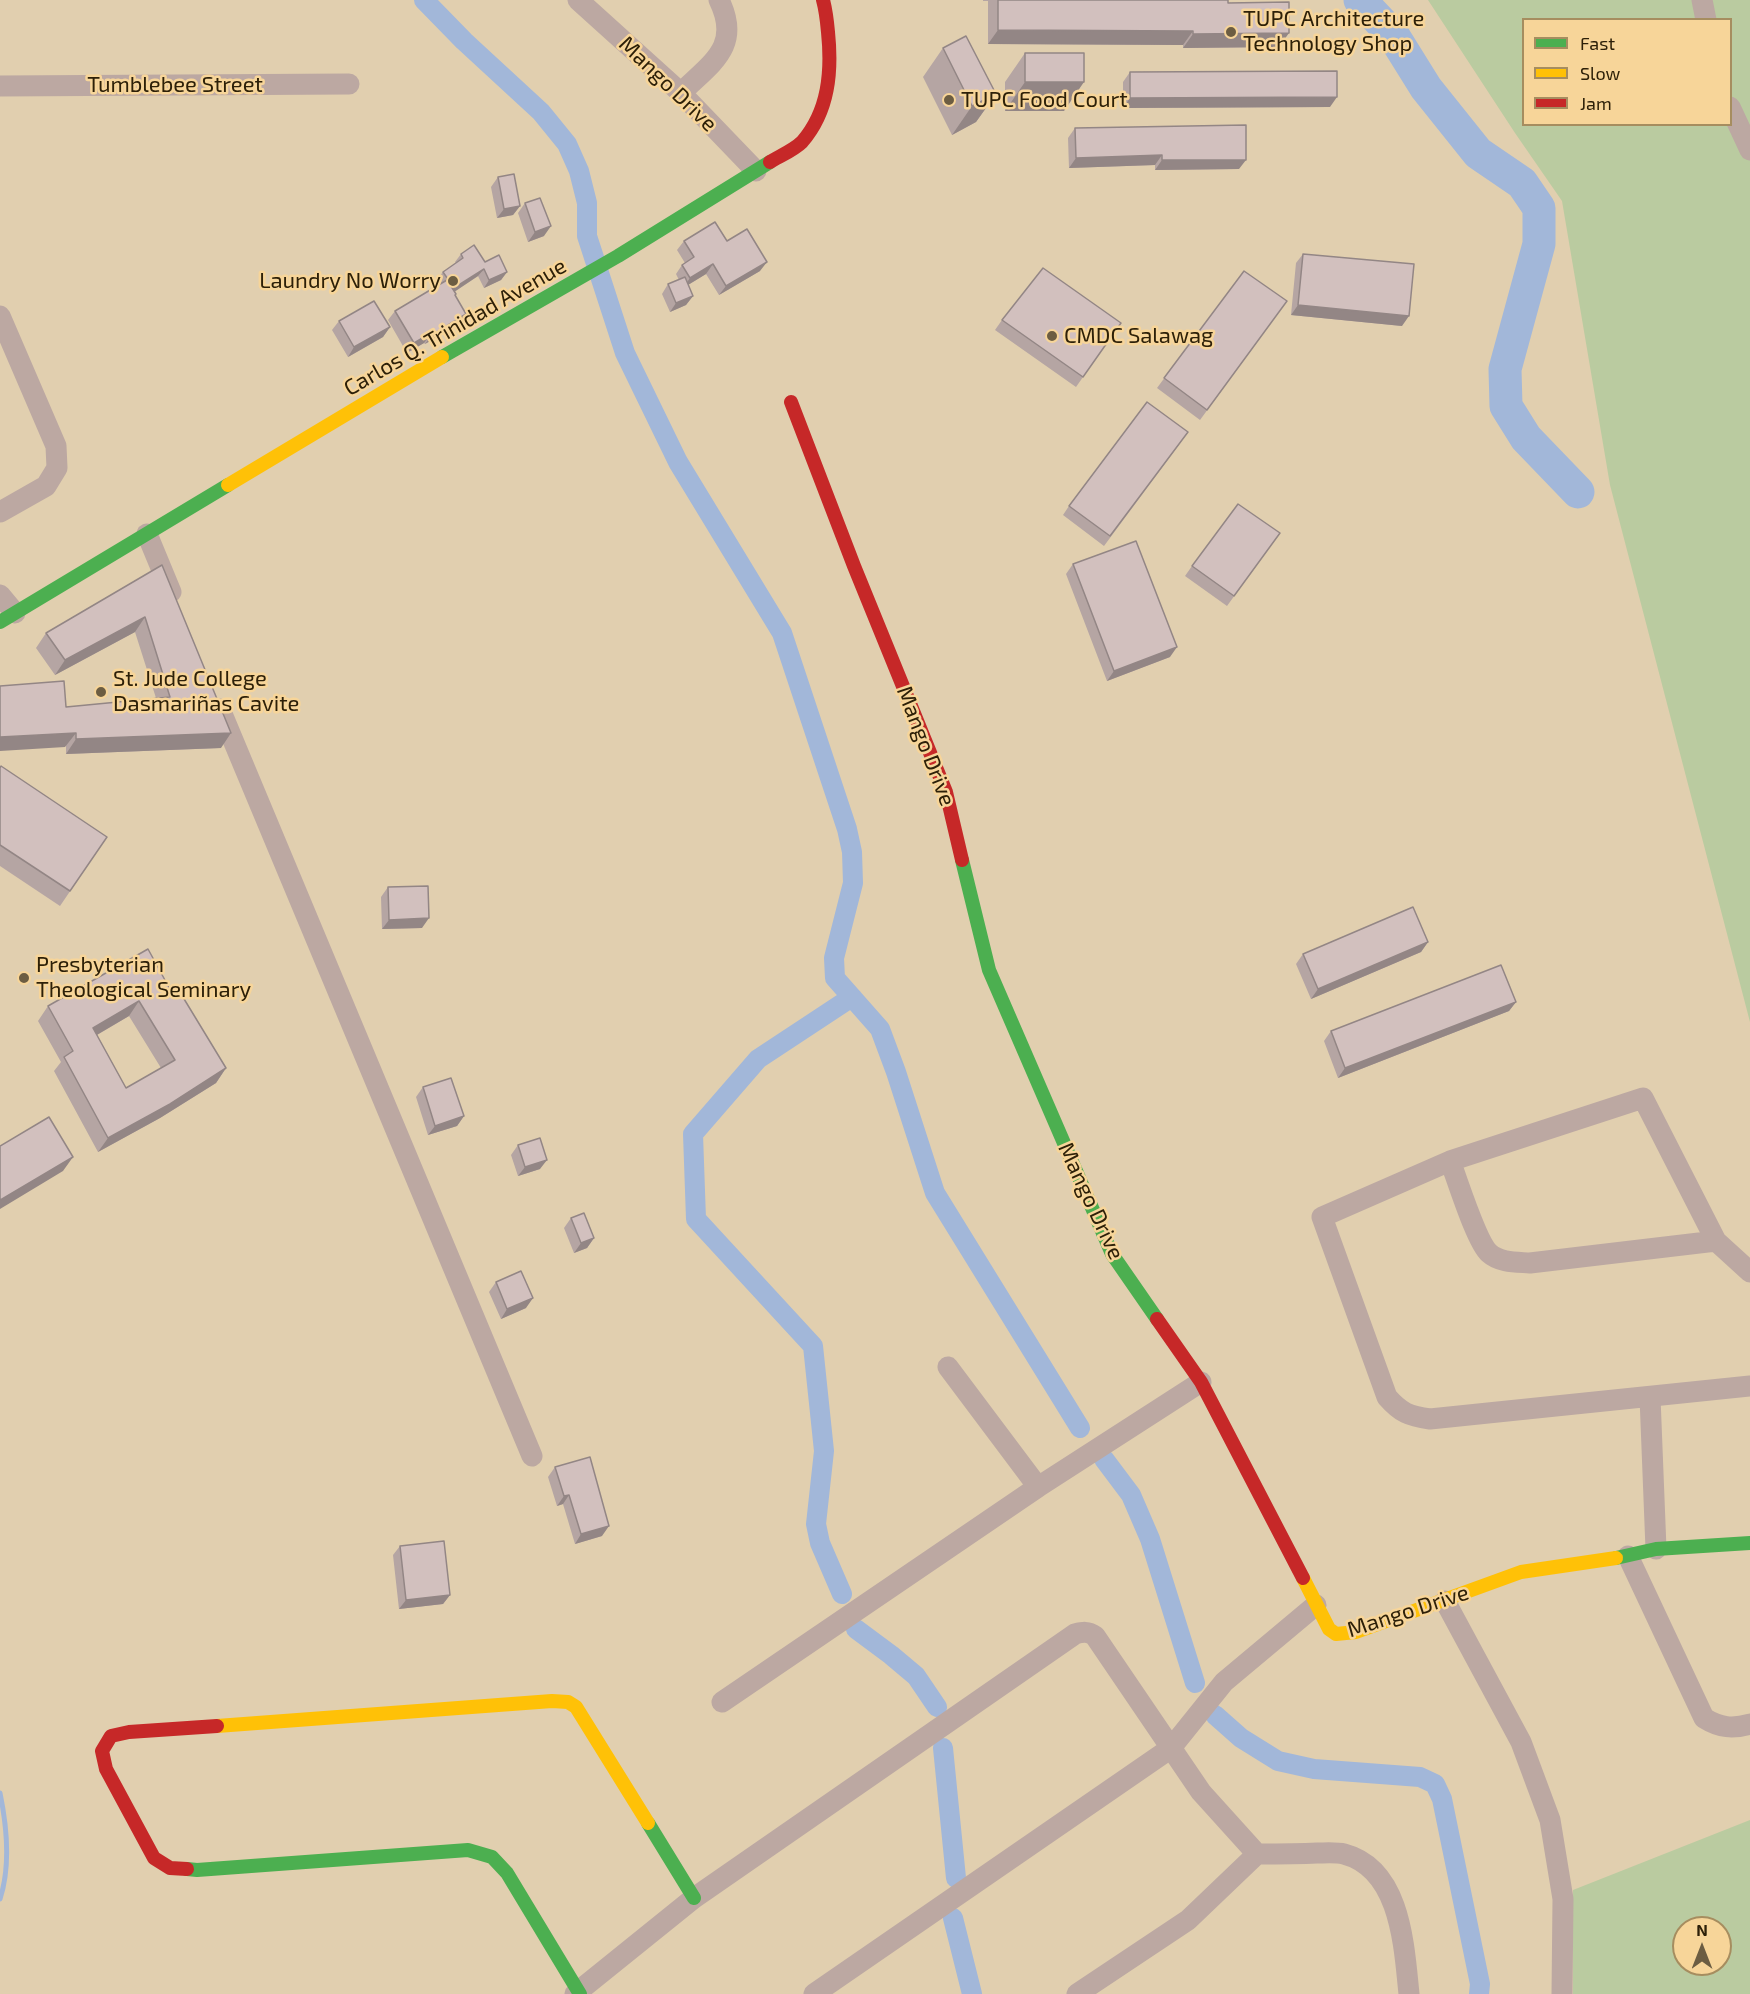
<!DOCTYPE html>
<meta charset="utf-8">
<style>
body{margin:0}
#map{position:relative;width:1750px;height:1994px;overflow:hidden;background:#e1cfaf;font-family:"Exo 2",sans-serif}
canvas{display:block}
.legend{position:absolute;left:1522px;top:18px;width:210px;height:108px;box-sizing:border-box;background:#f7d599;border:2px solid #a68d5f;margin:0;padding:8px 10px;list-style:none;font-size:18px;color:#2d2008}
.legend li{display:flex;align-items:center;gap:12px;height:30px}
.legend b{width:30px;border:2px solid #a68d5f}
.north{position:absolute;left:1672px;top:1916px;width:60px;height:60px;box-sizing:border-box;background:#f7d599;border:2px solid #a68d5f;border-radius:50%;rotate:0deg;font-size:16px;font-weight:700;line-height:24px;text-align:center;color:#2d2008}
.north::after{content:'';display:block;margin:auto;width:21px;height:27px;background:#6c5d42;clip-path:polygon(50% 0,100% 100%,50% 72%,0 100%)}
</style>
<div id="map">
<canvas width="1750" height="1994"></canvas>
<ul class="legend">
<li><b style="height:8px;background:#4caf50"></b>Fast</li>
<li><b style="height:8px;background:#ffc107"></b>Slow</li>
<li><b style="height:8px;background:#c62828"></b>Jam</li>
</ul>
<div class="north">N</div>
</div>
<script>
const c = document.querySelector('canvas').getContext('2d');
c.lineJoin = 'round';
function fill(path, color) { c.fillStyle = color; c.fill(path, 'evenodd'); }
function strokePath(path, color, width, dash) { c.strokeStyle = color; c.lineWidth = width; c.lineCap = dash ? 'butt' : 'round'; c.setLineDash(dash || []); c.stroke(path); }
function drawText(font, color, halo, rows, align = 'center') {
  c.font = font + ' "Exo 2",sans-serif'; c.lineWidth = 5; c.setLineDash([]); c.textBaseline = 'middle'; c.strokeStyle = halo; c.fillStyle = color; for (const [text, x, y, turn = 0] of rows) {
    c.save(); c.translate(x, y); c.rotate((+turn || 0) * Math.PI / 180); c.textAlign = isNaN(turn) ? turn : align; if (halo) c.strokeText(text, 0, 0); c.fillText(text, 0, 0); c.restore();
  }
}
const green = new Path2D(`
 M1428,0H1750V1022L1610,485L1562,201L1515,133ZM1524,20H1730V124H1524Z
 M1750,1820V1994H1573V1890ZM1684,1928H1720V1964H1684Z`);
const stream = new Path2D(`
 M0,1793C7,1827 11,1865 0,1899`);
const canal = new Path2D(`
 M424,0L464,41L541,112L567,144L579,171L587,203V236L625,353L678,462L782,633L847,829L852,852L853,883L834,958L835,978L880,1029L896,1072L935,1193L1080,1428
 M1104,1459L1131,1495L1150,1539L1195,1683
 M842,1594L820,1543L816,1524L824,1451L813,1346L696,1219L693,1134L758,1059L852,997
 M856,1629L891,1655L916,1676L937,1707
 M1215,1715L1241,1738L1278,1761L1314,1769L1420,1777L1435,1784L1442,1799L1480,1984L1479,1994
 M943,1748L956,1878
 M953,1918L972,1994`);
const river = new Path2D(`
 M1360,0L1393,35L1426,88L1478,153L1522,183L1539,208V244L1505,369L1506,406L1526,438L1578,492`);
const street = new Path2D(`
 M578,0L681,93L756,171
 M1702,0L1706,20
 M0,86L349,84
 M681,93C711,63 742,47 719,0
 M1730,107L1750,150
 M0,316L56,446L57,468L46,486L0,512
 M147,534L171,592
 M0,595L15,613
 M220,709L532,1456
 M1450,1161C1458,1181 1476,1241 1489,1253C1500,1263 1517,1262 1530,1263L1716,1241
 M1750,1272L1716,1241L1643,1098L1450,1161L1322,1217L1387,1397C1401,1413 1409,1416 1430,1419L1750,1386
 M948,1367L1038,1487
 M1650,1397L1656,1549
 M1628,1556L1704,1718C1720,1728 1733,1729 1750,1724
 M1445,1601L1521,1742L1550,1820L1563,1899L1562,1994
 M722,1702L1038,1487L1201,1382
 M575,1994L694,1898L1075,1634C1083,1632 1088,1631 1095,1636L1201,1792L1257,1854C1277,1854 1297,1854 1317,1853C1325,1853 1336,1852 1344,1854C1401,1869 1404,1946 1409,1994
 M814,1994L1171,1748L1224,1682L1316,1605
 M1077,1994L1188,1920L1257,1854`);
const fast = new Path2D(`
 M442,357L618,256L770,162
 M0,622L228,485
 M962,860L989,970L1112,1254L1157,1319
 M1616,1558L1656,1549L1750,1543
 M648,1823L694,1898
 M187,1869L197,1870L468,1850L492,1857L507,1873L580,1994`);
const slow = new Path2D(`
 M228,485L442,357
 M1303,1578L1329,1629L1336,1634L1356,1632L1521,1572L1616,1558
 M217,1726L552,1701L568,1702L576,1707L648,1823`);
const jam = new Path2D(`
 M770,162C780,156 794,150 802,142C829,111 832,71 828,32C827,21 826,11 823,0
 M791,402L854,566L946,792L962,860
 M1157,1319L1201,1382L1303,1578
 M187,1869L170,1868L154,1858L106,1769L102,1751L111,1736L129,1732L217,1726`);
const wall = new Path2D(`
 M983,0H1228V3L1279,47L1183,48V45L988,44V1H983Z
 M943,48L996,94L976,122L952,135L923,77Z
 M1025,53L1064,111H1005V82Z
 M1130,72L1330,107L1123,108V82Z
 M1075,128L1239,169L1155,170V165L1069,168L1068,138Z
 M498,177L520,206L513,215L497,218L491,187Z
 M525,203L544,236L528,242L518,213Z
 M684,241H727L760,271L719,295L706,274L688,285L693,296L686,305L670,312L662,294L668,284L679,280L676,274L682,265L685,263L677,250Z
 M461,254L485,262L507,272L501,280L484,288L478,276L454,292L459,324L425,344L424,343L407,353L388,320L395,311L440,284L437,279L443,272L456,263L455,262Z
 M1303,254L1402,326L1291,315L1296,263Z
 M1244,271L1287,301L1200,420L1157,388Z
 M1002,320L1121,323L1076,387L995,330Z
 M339,321L390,327L383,337L348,357L332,330Z
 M1181,442L1104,546L1063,515L1069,506Z
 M1280,533L1227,606L1185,576L1192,566Z
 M1073,564L1170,657L1107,681L1066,574Z
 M162,565L221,748L66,754V707L156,698L135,632L55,675L36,648L46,633Z
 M0,768L107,837L60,906L0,866Z
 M388,887L422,928L382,929L381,897Z
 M1428,942L1421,952L1311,999L1296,964L1303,954Z
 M172,993L226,1068L216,1083L160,1118L98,1152L54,1071L61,1062L38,1021L48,1006ZM129,1016L161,1068L126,1088L97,1035Z
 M1516,1002L1509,1011L1338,1078L1324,1041L1331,1031Z
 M423,1087L464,1116L457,1126L428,1135L416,1097Z
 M518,1145L540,1169L518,1176L511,1155Z
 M571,1218L594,1238L587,1248L574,1253L564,1228Z
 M496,1282L526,1308L501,1319L489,1292Z
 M555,1467L602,1536L575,1544L563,1504L557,1506L548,1477Z
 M400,1546L450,1595L443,1604L399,1609L393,1555Z`);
const shadedWall = new Path2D(`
 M998,30L1193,31L1183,45L988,44Z
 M1289,33L1279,47L1183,48L1193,34Z
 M1025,82H1084L1064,111H1005Z
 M996,94L976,122L952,135L972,106Z
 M1337,97L1330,107L1123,108L1130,98Z
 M1162,155L1155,165L1069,168L1076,158Z
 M1162,160H1246L1239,169L1155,170Z
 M520,206L513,215L497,218L504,209Z
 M551,226L544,236L528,242L535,232Z
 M767,262L760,271L719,295L726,286Z
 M713,264L706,274L683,288L690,278Z
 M484,269L478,276L448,296L454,288Z
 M507,272L501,280L484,288L489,280Z
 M693,296L686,305L670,312L676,303Z
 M1298,305L1409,316L1402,326L1291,315Z
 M466,314L459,324L425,344L432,335Z
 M390,327L383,337L348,357L354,347Z
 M431,333L424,343L407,353L414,343Z
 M145,617L135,632L55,675L65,660Z
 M1177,647L1170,657L1107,681L1114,671Z
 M76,733L65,747L0,751V737Z
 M231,733L221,748L66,754L76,739Z
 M429,918L422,928L382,929L389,920Z
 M1428,942L1421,952L1311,999L1318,989Z
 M139,1001L129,1016L83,1043L93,1028Z
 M1516,1002L1509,1011L1338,1078L1345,1068Z
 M226,1068L216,1083L160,1118L98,1152L108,1138Z
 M464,1116L457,1126L428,1135L435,1126Z
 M73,1157L63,1171L0,1209V1200Z
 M547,1160L540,1169L518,1176L525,1167Z
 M594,1238L587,1248L574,1253L581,1243Z
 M533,1298L526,1308L501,1319L507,1309Z
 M569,1495L563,1504L557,1506L564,1496Z
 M609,1526L602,1536L575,1544L581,1534Z
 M450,1595L443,1604L399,1609L406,1600Z`);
const building = new Path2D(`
 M998,0H1228V3L1289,2V33L1193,34V31L998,30Z
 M966,36L996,94L972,106L943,48Z
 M1025,53H1084V82H1025Z
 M1337,71V97L1130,98V72Z
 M1246,125V160H1162V155L1076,158L1075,128Z
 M514,174L520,206L504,209L498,177Z
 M540,198L551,226L535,232L525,203Z
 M715,222L727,241L747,229L767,262L726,286L713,264L690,278L682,265L694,257L684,241Z
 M474,245L485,262L499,255L507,272L489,280L484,269L454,288L443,272L463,258L461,254Z
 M1303,254L1414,264L1409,316L1298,305Z
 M1043,268L1121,323L1083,377L1002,320Z
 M1244,271L1287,301L1207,410L1164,378Z
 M685,277L693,296L676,303L668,284Z
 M447,280L456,294L455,295L466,314L432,335L431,333L414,343L395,311Z
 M374,301L390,327L354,347L339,321Z
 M1147,402L1188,432L1110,536L1069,506Z
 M1238,504L1280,533L1234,596L1192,566Z
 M1136,541L1177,647L1114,671L1073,564Z
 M162,565L231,733L76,739V733L0,737V686L64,681L66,707L170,697L145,617L65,660L46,633Z
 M1,766L107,837L70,891L0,845V768Z
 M428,886L429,918L389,920L388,887Z
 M1413,907L1428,942L1318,989L1303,954Z
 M148,949L172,993L178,989L226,1068L170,1104L108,1138L64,1057L73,1051L48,1006ZM139,1001L175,1060L126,1088L93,1028Z
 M1501,965L1516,1002L1345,1068L1331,1031Z
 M451,1078L464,1116L435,1126L423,1087Z
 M49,1117L73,1157L0,1200V1146Z
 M540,1138L547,1160L525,1167L518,1145Z
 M584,1213L594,1238L581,1243L571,1218Z
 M521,1271L533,1298L507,1309L496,1282Z
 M590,1457L609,1526L581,1534L569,1495L564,1496L555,1467Z
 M444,1541L450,1595L406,1600L400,1546Z`);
const markers = [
 [1231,32,6,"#6c5d42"],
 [949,100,6,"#6c5d42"],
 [453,281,6,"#6c5d42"],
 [1052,336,6,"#6c5d42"],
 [101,692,6,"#6c5d42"],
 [24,978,6,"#6c5d42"]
];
const poiNames = [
 ["TUPC Architecture",1243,19],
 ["Technology Shop",1243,44],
 ["TUPC Food Court",961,100],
 ["Laundry No Worry",441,281,"right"],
 ["CMDC Salawag",1064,336],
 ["St. Jude College",113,679],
 ["Dasmariñas Cavite",113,704],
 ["Presbyterian",36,965],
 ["Theological Seminary",36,990]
];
const streetNames = [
 ["Mango Drive",668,84,44],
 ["Tumblebee Street",175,85],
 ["Carlos Q. Trinidad Avenue",455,327,-30],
 ["Mango Drive",926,746,69],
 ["Mango Drive",1091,1201,65],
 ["Mango Drive",1408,1611,-18]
];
fill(green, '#bacba0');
strokePath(stream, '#a2b7d9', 5);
strokePath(canal, '#a2b7d9', 20);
strokePath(river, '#a2b7d9', 33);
strokePath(street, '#bca8a2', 21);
strokePath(fast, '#4caf50', 14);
strokePath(slow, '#ffc107', 14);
strokePath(jam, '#c62828', 14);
fill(wall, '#b5a5a3');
fill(shadedWall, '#938685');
fill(building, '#d2c0be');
strokePath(building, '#938685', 1.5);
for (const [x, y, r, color] of markers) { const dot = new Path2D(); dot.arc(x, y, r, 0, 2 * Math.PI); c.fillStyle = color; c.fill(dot); strokePath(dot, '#f7d599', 2); }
drawText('22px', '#2d2008', '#f7d599', poiNames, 'left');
drawText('22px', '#2d2008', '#f7d599', streetNames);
</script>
